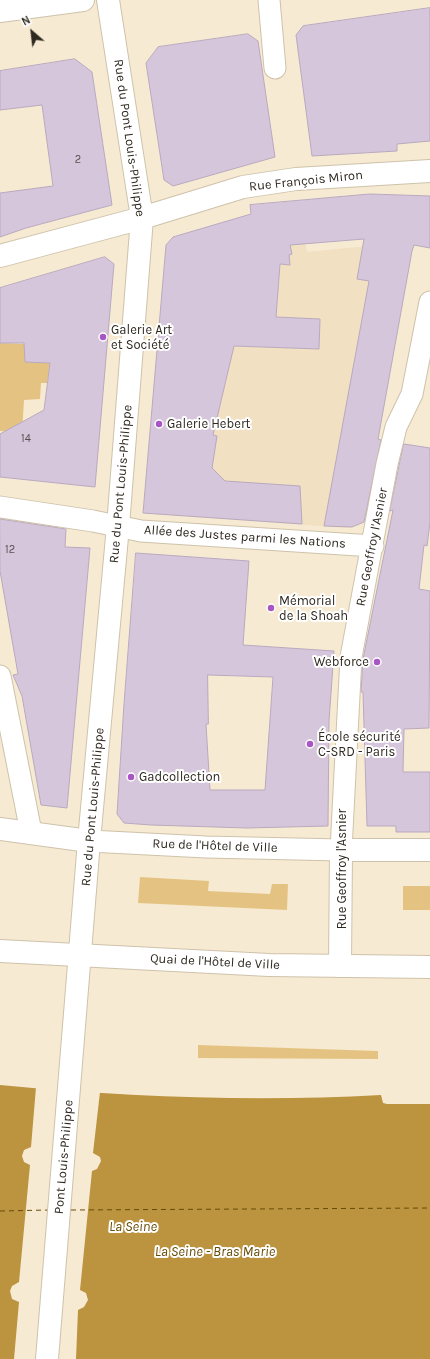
<!DOCTYPE html>
<meta charset="utf-8">
<style>
body{margin:0}
#map{position:relative;width:430px;height:1359px;overflow:hidden;background:#f7ead2;font-family:Karla,sans-serif}
canvas{display:block}
.north{position:absolute;left:12px;top:12px;width:40px;height:40px;-webkit-text-stroke:3px #fff;paint-order:stroke;rotate:332deg;font-size:11px;font-weight:700;line-height:16px;text-align:center;color:#2e2920}
.north::after{content:'';display:block;margin:auto;width:14px;height:18px;background:#2e2920;clip-path:polygon(50% 0,100% 100%,50% 72%,0 100%)}
</style>
<div id="map">
<canvas width="430" height="1359"></canvas>
<div class="north">N</div>
</div>
<script>
const c = document.querySelector('canvas').getContext('2d');
c.lineJoin = 'round';
function fill(path, color) { c.fillStyle = color; c.fill(path, 'evenodd'); }
function strokePath(path, color, width, dash) { c.strokeStyle = color; c.lineWidth = width; c.lineCap = dash ? 'butt' : 'round'; c.setLineDash(dash || []); c.stroke(path); }
function drawText(font, color, halo, rows, align = 'center') {
  c.font = font + ' Karla,sans-serif'; c.lineWidth = 4; c.setLineDash([]); c.textBaseline = 'middle'; c.strokeStyle = halo; c.fillStyle = color; for (const [text, x, y, turn = 0] of rows) {
    c.save(); c.translate(x, y); c.rotate((+turn || 0) * Math.PI / 180); c.textAlign = isNaN(turn) ? turn : align; if (halo) c.strokeText(text, 0, 0); c.fillText(text, 0, 0); c.restore();
  }
}
const built = new Path2D(`
 M304,235L307,252L368,246L412,251L365,513L360,523L352,527L347,528L195,517L196,495L229,369V346L319,349L320,319L276,317L280,264L290,265L287,242Z`);
const green = new Path2D(`
 M0,343L25,344V361L50,363L47,383H41L40,399L24,400L22,433L0,431Z
 M140,877L209,881L208,891L270,894L272,884H288L287,910L138,903Z
 M403,886H430V910H403Z
 M198,1045L378,1051V1059L198,1058Z`);
const water = new Path2D(`
 M0,1085C127,1097 254,1102 381,1095L383,1103L387,1104H430V1359H0Z`);
const pier = new Path2D(`
 M36,1087L100,1092L93,1153L100,1157L101,1161L97,1169L92,1171L80,1290L86,1293L88,1300L84,1307L78,1310L76,1359H14L19,1302L12,1299L10,1291L12,1286L19,1282L30,1165L24,1162L22,1156L24,1150L31,1147Z`);
const ferry = new Path2D(`
 M71,1210L430,1208
 M0,1211L49,1210`);
const building = new Path2D(`
 M430,8V141L397,144V151L312,156L296,35L303,26Z
 M248,34L258,41L275,157L173,186L164,180L146,63L158,47Z
 M75,59L92,72L112,205L26,228L0,237V193L53,186L42,105L0,110V71Z
 M370,194L430,196V248L414,245L412,251L378,439L381,440L364,522L352,527L324,526L369,281L357,279L364,239L290,245L292,254L289,255L290,265L280,264L276,317L320,319L319,349L234,346L213,435L217,436L212,468L225,481L300,486L302,524L143,513L166,245L173,237L251,214L250,205Z
 M105,257L114,264L95,487L0,477V434L44,410L50,363L25,362L24,343H0V288Z
 M404,444L430,448V523L427,546L424,545L419,589L430,591L429,728L404,729L403,772H430V832H396V826H367L363,692H361L363,659L393,510L390,511Z
 M0,519L66,529L65,547L90,548L67,808L41,805L22,696L13,675L18,674L0,571Z
 M136,553L249,561L243,645L334,651L329,721L328,826L247,828L151,825L124,823L117,814L124,704ZM208,675L273,677L265,790H210L206,724H208Z`);
const pedestrian = new Path2D(`
 M269,0L275,68
 M0,507L93,521L141,531L373,546
 M0,676L31,832
 M89,841L206,847L341,850L351,657L387,464L396,427L412,394L430,302`);
const minor = new Path2D(`
 M0,11L83,0
 M0,256L142,218L243,187L296,179L430,171
 M0,829L89,841
 M340,966L341,850H430
 M47,1359L89,841L118,526L142,218L108,0`);
const primary = new Path2D(`
 M0,951L269,965L430,967`);
const markers = [
 [103,337,4,"#a956c5"],
 [159,424,4,"#a956c5"],
 [271,608,4,"#a956c5"],
 [377,662,4,"#a956c5"],
 [310,744,4,"#a956c5"],
 [131,777,4,"#a956c5"]
];
const numberNames = [
 ["2",78,160],
 ["14",26,439],
 ["12",10,550]
];
const streetNames = [
 ["Rue du Pont Louis-Philippe",129,138,82],
 ["Rue François Miron",306,181,-6],
 ["Rue du Pont Louis-Philippe",121,484,-85],
 ["Allée des Justes parmi les Nations",245,537,4],
 ["Rue Geoffroy l'Asnier",372,547,-79],
 ["Rue du Pont Louis-Philippe",93,807,-85],
 ["Rue de l'Hôtel de Ville",215,846,2],
 ["Rue Geoffroy l'Asnier",342,869,-90],
 ["Quai de l'Hôtel de Ville",215,962,3],
 ["Pont Louis-Philippe",64,1157,-85]
];
const poiNames = [
 ["Galerie Art",111,330],
 ["et Société",111,345],
 ["Galerie Hebert",167,424],
 ["Mémorial",279,601],
 ["de la Shoah",279,616],
 ["Webforce",369,662,"right"],
 ["École sécurité",318,737],
 ["C-SRD - Paris",318,752],
 ["Gadcollection",139,777]
];
const waterNames = [
 ["La Seine",133,1227],
 ["La Seine - Bras Marie",215,1252]
];
fill(built, '#f1e0c1');
fill(green, '#e4c382');
fill(water, '#bc933e');
fill(pier, '#f7ead2');
strokePath(ferry, '#674c07', 1, [5, 4]);
fill(building, '#d6c6dc');
strokePath(building, '#b9a9bf', 1);
strokePath(pedestrian, '#cec2ab', 23);
strokePath(minor, '#cec2ab', 24);
strokePath(primary, '#cec2ab', 24);
strokePath(pedestrian, '#fff', 21);
strokePath(minor, '#fff', 22);
strokePath(primary, '#fff', 22);
for (const [x, y, r, color] of markers) { const dot = new Path2D(); dot.arc(x, y, r, 0, 2 * Math.PI); c.fillStyle = color; c.fill(dot); strokePath(dot, '#fff', 1.5); }
drawText('11px', '#58504f', null, numberNames);
drawText('13px', '#2e2920', '#fff', streetNames);
drawText('13px', '#2e2920', '#fff', poiNames, 'left');
drawText('italic 14px', '#674c07', '#fff', waterNames);
</script>
